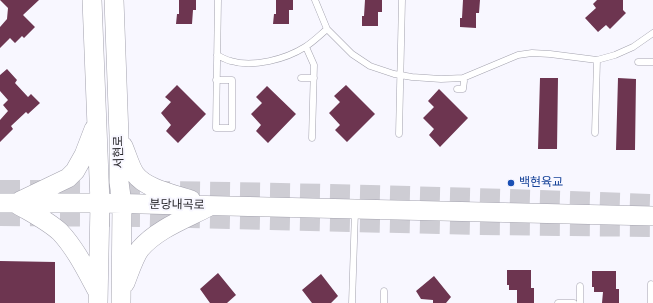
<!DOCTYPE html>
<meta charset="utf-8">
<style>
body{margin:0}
canvas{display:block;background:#f8f7ff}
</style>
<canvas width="653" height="303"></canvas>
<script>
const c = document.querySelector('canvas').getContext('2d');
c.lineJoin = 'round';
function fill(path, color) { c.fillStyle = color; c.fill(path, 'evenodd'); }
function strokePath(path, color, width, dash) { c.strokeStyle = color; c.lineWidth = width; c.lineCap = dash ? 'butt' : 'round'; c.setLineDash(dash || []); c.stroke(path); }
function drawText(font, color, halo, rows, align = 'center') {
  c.font = font + ' "Open Sans","Noto Sans KR",sans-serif'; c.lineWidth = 4; c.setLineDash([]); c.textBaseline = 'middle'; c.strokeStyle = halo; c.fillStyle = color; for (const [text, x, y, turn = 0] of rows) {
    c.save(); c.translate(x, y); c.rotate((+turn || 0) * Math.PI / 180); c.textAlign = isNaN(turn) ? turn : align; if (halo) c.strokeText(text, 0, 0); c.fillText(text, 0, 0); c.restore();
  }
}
const building = new Path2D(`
 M0,0H39L23,15L35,27L24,38L22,36L15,43L10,38L0,48V27L7,19L8,8Z
 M179,0H196V10H193L192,24H176L177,14H179Z
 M276,0H293V10H289V24H273L274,14H276Z
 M365,0H382V12H378V26H362V16H364Z
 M463,0H480L479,13H476V28L460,27V18H462Z
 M597,0H623V10L626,13L610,29L606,25L598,32L585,18L596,8L593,4Z
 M7,69L17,80L15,83L28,97L31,94L40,103L28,114L26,112L11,126L13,129L0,142V120L8,111L3,105L8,100L0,91V75Z
 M540,78H558L557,149H538Z
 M618,78L636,79L635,150H616Z
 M177,85L206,114L178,143L166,131L171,125L161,113L171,102L165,97Z
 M346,85L375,114L347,142L335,130L340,125L329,113L340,102L334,96Z
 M267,86L296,114L268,143L256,131L261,125L251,114L262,103L256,97Z
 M439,89L468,118L440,147L429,135L434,129L423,118L434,107L428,101Z
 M0,261L55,262V303H0Z
 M507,270H531V288H534V303H517V290H509V285H507Z
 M592,271H616V289H619V303H602L603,292H594V287H592Z
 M218,273L236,295L227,303H210L200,289Z
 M321,274L338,296L331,303H312L302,290Z
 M434,276L451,297L446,303H433V300L421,299L416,291Z`);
const trunkTunnel = new Path2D(`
 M0,190C218,190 435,196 653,204
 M0,216L149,217L477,225L653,227`);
const service = new Path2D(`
 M315,0L327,29L352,54L370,66L394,74L412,77L441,79L463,78L518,55L532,53L550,54L597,60L615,55L633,47L653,33
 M306,47L314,65L312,138
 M217,55C221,57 226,60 231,61C253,68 286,59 305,47C313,42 320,35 327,29
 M638,62H653
 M301,78H314
 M216,80H232V128H216L218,0
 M457,89H463L464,81L463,78
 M595,133L597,60
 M399,134L402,0
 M352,303L355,211
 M384,303V291
 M558,303H574
 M580,303V286
 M651,303V284`);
const primary = new Path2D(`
 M92,0L100,203L98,303
 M114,0L119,136V182L122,204L121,303
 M123,146C127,155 130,167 135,174C146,189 174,194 191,200
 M20,201L68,178L75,171L84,155L94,129
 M0,203H100L653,216
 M15,203C30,212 47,220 60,232C76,249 87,272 98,292
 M125,283C129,273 134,257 140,249C157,229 185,219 208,207`);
const markers = [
 [511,183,4,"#1a4fb4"]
];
const streetNames = [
 ["서현로",119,152,-91],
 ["분당내곡로",177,205,1]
];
const transitNames = [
 ["백현육교",519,183]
];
fill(building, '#6d3550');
strokePath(trunkTunnel, '#cecdd4', 20, [20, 10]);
strokePath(service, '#a3a2ae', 7);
strokePath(primary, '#a3a2ae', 20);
strokePath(service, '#fff', 6);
strokePath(primary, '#fff', 19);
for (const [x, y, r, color] of markers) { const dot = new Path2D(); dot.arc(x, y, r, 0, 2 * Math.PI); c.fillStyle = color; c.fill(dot); strokePath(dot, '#f8f7ff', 1.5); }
drawText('12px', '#26252a', '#f8f7ff', streetNames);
drawText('12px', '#164399', '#f8f7ff', transitNames, 'left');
</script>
